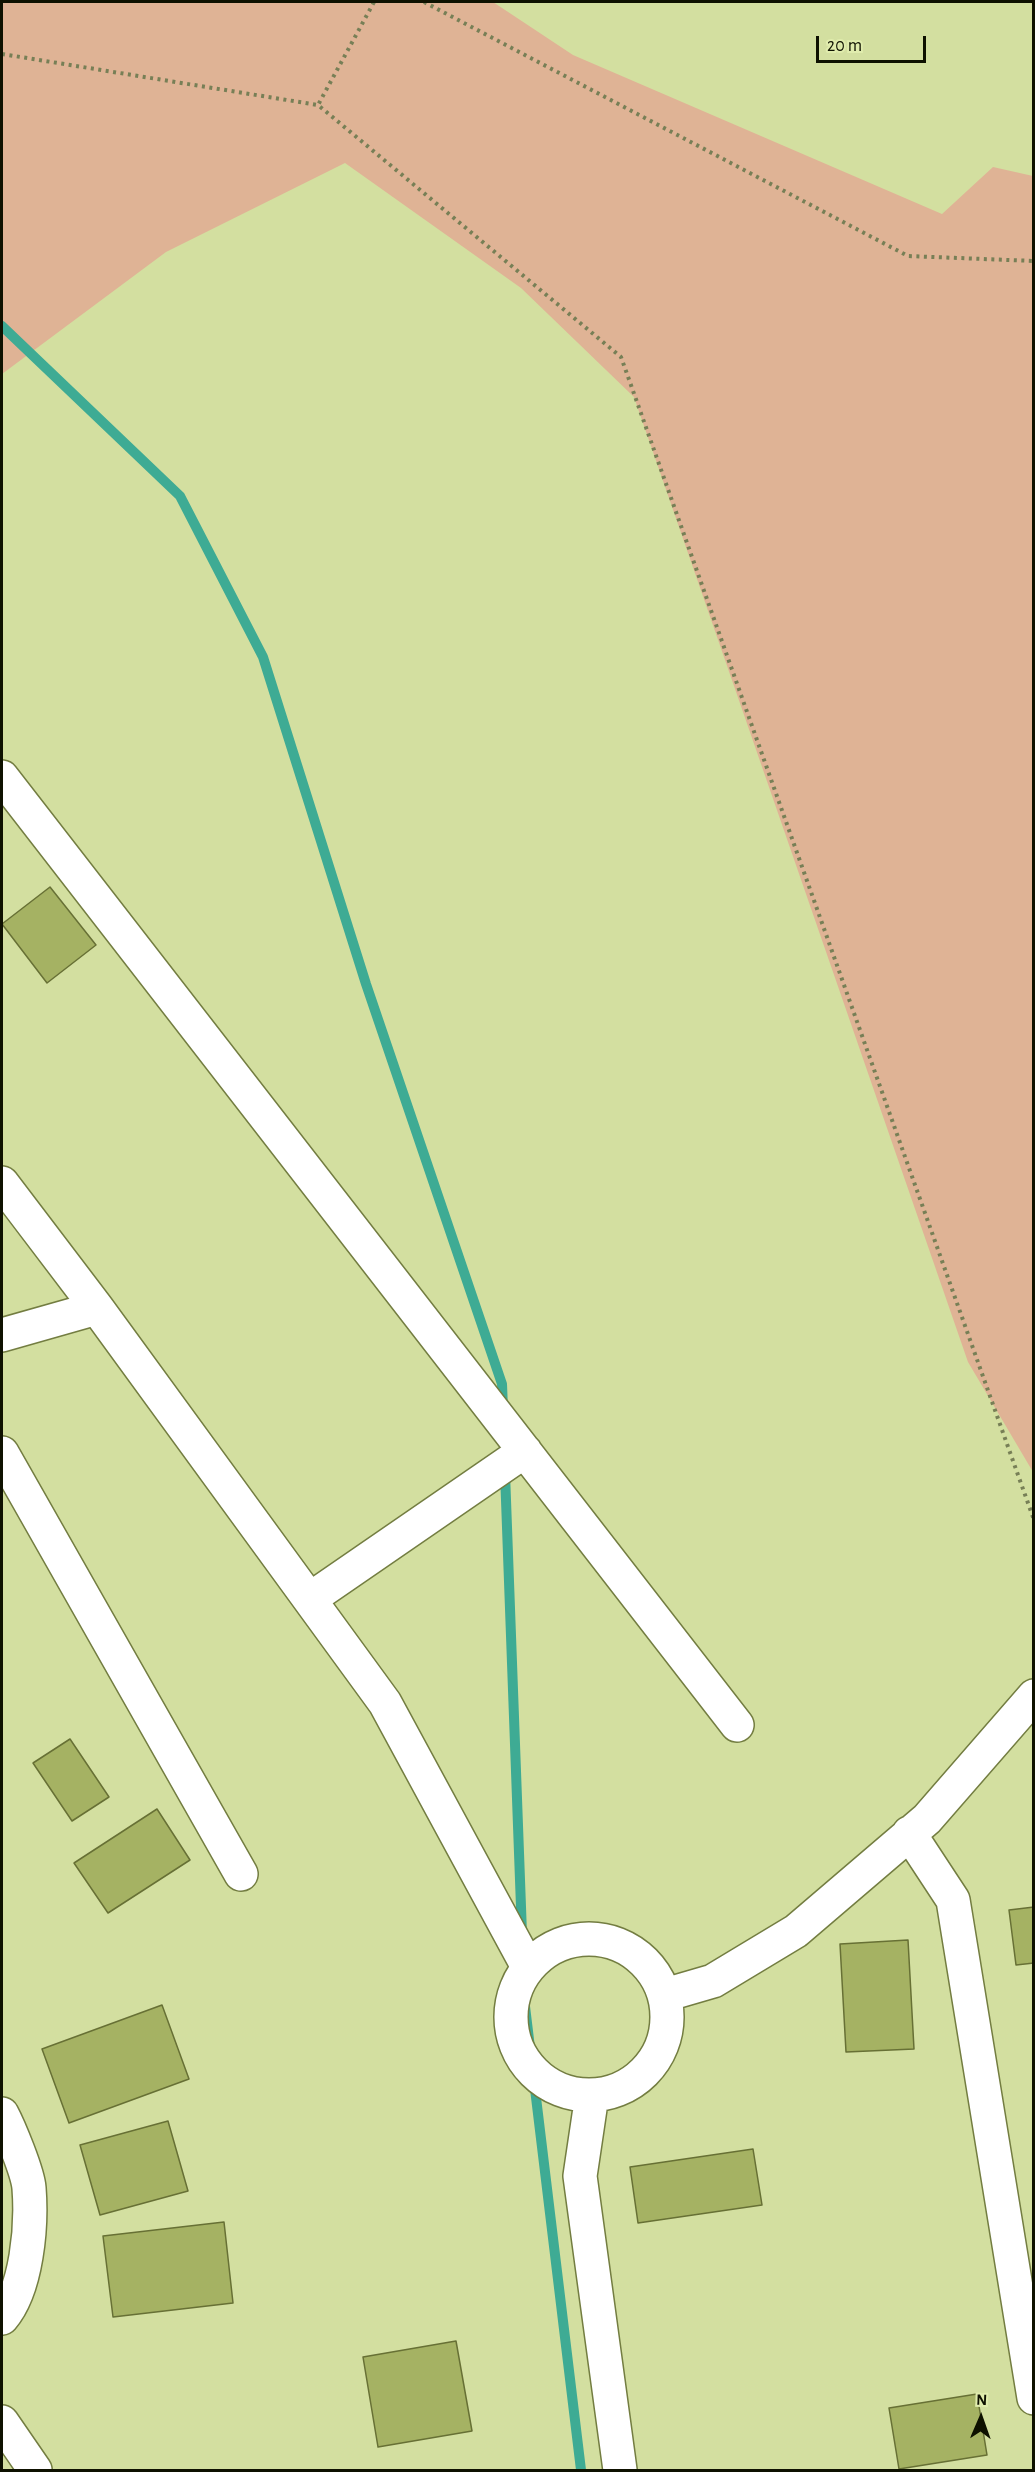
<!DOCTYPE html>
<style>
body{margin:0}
#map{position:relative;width:1035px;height:2472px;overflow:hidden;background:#d3dfa0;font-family:"Alegreya Sans",sans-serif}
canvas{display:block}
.frame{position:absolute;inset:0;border:3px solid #0e1100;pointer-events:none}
.north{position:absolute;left:951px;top:2388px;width:60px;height:60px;-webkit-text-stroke:4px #e0ecad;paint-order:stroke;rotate:2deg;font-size:16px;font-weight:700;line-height:24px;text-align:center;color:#0e1100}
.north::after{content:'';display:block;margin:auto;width:21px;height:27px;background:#0e1100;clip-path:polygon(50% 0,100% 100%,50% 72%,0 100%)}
.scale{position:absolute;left:816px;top:36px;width:110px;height:27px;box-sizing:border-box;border:3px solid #0e1100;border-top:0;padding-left:8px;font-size:18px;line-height:21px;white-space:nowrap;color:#0e1100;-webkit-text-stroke:4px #e0ecad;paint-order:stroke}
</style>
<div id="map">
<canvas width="1035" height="2472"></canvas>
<div class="frame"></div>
<div class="north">N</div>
<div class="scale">20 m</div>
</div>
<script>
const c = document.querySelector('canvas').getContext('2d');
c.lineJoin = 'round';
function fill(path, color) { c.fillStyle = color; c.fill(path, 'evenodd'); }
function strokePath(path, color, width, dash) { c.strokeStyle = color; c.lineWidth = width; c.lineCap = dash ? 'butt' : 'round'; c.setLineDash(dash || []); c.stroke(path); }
const green = new Path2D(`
 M2,2H493L573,55L942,214L993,167L1033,176V1472L968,1362L634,397L521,288L345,163L166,252L2,374Z`);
const stream = new Path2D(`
 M2,326L180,496L263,657L366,984L502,1384L503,1409
 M505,1473L522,1934
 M523,1970L524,1998L581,2470`);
const building = new Path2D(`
 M50,887L96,945L47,983L2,924Z
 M70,1739L109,1797L72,1821L33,1763Z
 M157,1809L190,1860L108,1913L74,1863Z
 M1034,1907V1963L1016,1965L1009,1910Z
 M908,1940L914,2049L846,2052L840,1944Z
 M162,2005L189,2079L69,2123L42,2049Z
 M168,2121L188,2191L100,2215L80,2145Z
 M753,2149L762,2205L638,2223L630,2167Z
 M224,2222L233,2303L113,2317L103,2236Z
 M456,2341L472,2431L378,2447L363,2357Z
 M977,2394L987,2455L899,2469L889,2408Z`);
const path = new Path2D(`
 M374,2L318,105L621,357L1034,1520
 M424,2L908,256L1034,261
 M2,54L318,105`);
const minor = new Path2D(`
 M2,777L737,1725
 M2,1183L97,1308L385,1703L528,1967
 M2,1335L97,1308
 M2,1453L241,1874
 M310,1599L525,1451
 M909,1833L953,1900L1034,2398
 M511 2017a78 78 0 1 1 156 0a78 78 0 1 1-156 0Z
 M665,1995L713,1981L796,1931L927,1819L1034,1696
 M592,2095L580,2176L620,2470
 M2,2114C9,2127 28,2173 29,2188C32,2226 27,2289 2,2318
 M2,2422L35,2470`);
fill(green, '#dfb395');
strokePath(stream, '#3eab94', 10);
fill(building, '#a5b263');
strokePath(building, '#677035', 1.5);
strokePath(minor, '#737d41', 36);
strokePath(path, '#777f56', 4, [3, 4.5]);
strokePath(minor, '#fff', 33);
</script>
